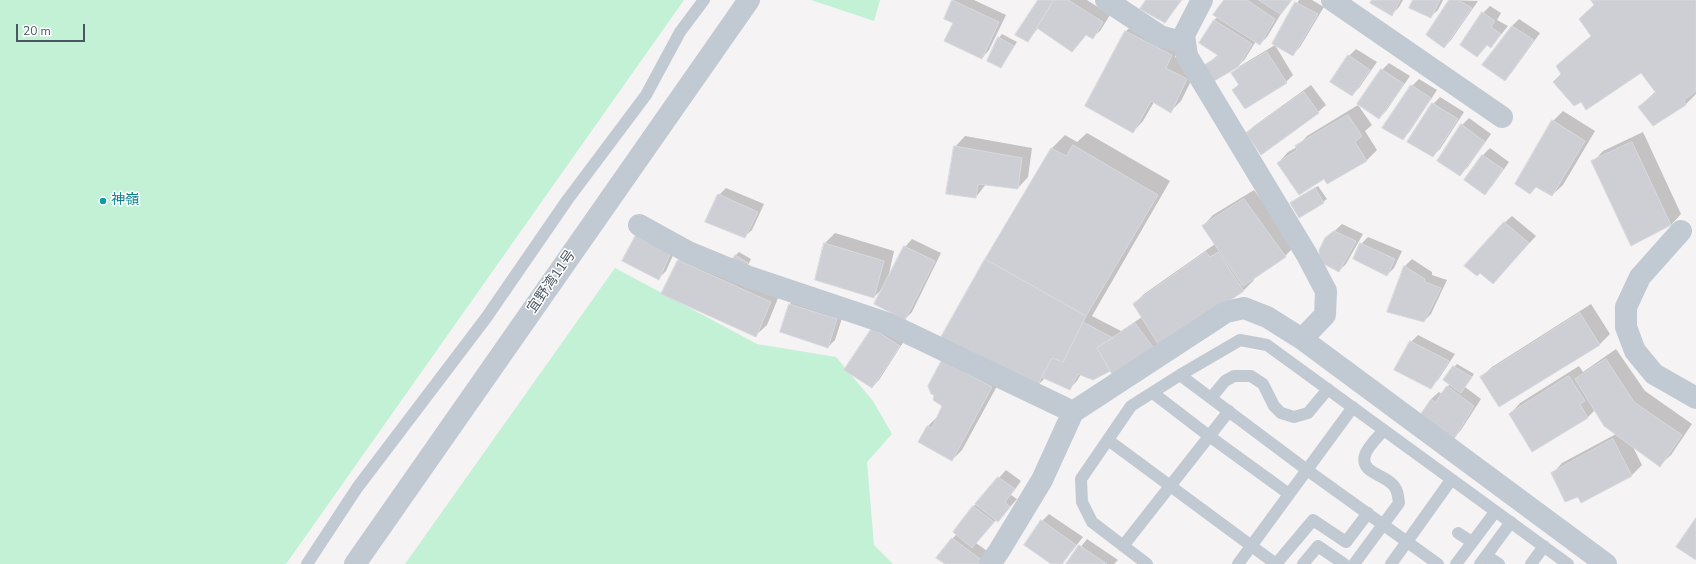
<!DOCTYPE html>
<meta charset="utf-8">
<style>
body{margin:0}
#map{position:relative;width:1696px;height:564px;overflow:hidden;background:#f5f3f3;font-family:"Nunito Sans",sans-serif}
canvas{display:block}
.scale{position:absolute;left:16px;top:24px;width:69px;height:18px;box-sizing:border-box;border:2px solid #4a5661;border-top:0;padding-left:5px;font-size:12px;line-height:14px;white-space:nowrap;color:#4a5661;-webkit-text-stroke:3px #fff;paint-order:stroke}
</style>
<div id="map">
<canvas width="1696" height="564"></canvas>
<div class="scale">20 m</div>
</div>
<script>
const c = document.querySelector('canvas').getContext('2d');
c.lineJoin = 'round';
function fill(path, color) { c.fillStyle = color; c.fill(path, 'evenodd'); }
function strokePath(path, color, width, dash) { c.strokeStyle = color; c.lineWidth = width; c.lineCap = dash ? 'butt' : 'round'; c.setLineDash(dash || []); c.stroke(path); }
function drawText(font, color, halo, rows, align = 'center') {
  c.font = font + ' "Nunito Sans","Noto Sans JP",sans-serif'; c.lineWidth = 3; c.setLineDash([]); c.textBaseline = 'middle'; c.strokeStyle = halo; c.fillStyle = color; for (const [text, x, y, turn = 0] of rows) {
    c.save(); c.translate(x, y); c.rotate((+turn || 0) * Math.PI / 180); c.textAlign = isNaN(turn) ? turn : align; if (halo) c.strokeText(text, 0, 0); c.fillText(text, 0, 0); c.restore();
  }
}
const green = new Path2D(`
 M0,0H684L286,564H0Z
 M811,0H880L874,21Z
 M615,268L757,344L836,357L873,401L892,434L867,462L874,545L893,564H405Z`);
const shadow = new Path2D(`
 M954,0H974L1006,15L989,50L982,58L954,22Z
 M1039,0H1087L1110,15L1100,31L1092,38L1087,34L1072,51L1038,28L1028,41Z
 M1147,0H1182L1165,22Z
 M1225,0H1292L1282,12L1267,37L1260,44L1256,41L1245,59L1238,66L1206,65L1219,54L1214,20L1218,17Z
 M1299,0H1312L1324,7L1300,47L1293,54L1273,43Z
 M1373,0H1403L1399,7L1392,14Z
 M1414,0H1443L1438,10L1430,17Z
 M1450,0L1478,1L1451,40L1444,47Z
 M1592,0H1696V94L1686,104L1639,107L1656,91L1641,72L1562,74L1557,67L1592,35L1595,5Z
 M1490,6L1501,13L1497,20L1508,26L1491,47L1487,45L1477,56L1483,13Z
 M1519,19L1540,33L1512,72L1504,79L1512,26Z
 M1137,21L1182,44L1175,57L1197,69L1181,101L1171,111L1154,102L1143,121L1133,132L1086,106L1126,31Z
 M1002,34L1017,42L1001,67L999,38Z
 M1275,45L1293,75L1286,82L1245,108L1233,90L1239,84L1233,73L1240,66Z
 M1356,49L1377,62L1359,88L1352,95L1349,56Z
 M1389,63L1410,76L1386,111L1379,118L1382,70Z
 M1419,79L1437,90L1410,131L1403,139L1412,86Z
 M1311,85L1326,105L1318,112L1261,154L1247,133L1254,126Z
 M1440,97L1464,112L1440,149L1433,156V104Z
 M1358,105L1372,125L1365,131L1377,150L1367,160L1324,178L1278,163L1288,152L1297,147L1307,136Z
 M1563,111L1595,131L1563,185L1552,195L1553,121Z
 M1469,118L1491,134L1467,168L1459,175L1462,125Z
 M1643,132L1681,214L1671,225L1593,162L1603,151Z
 M1087,133L1170,181L1092,316L1121,331L1142,317L1134,304L1144,294L1215,244L1203,226L1213,215L1254,190L1295,246L1285,256L1253,278L1254,280L1244,290L1160,346L1093,379L1081,374L1077,381L1070,388L1045,378L1036,387L941,338L1052,148L1065,135L1077,142Z
 M965,136L1032,148L1028,177L1018,188L986,184L976,197L955,147Z
 M1490,148L1509,162L1492,186L1485,193L1466,180L1483,155Z
 M1318,186L1327,199L1323,202L1295,200Z
 M726,188L764,204L752,230L744,237L719,195Z
 M1512,216L1536,236L1500,275L1480,272L1504,223Z
 M1342,224L1363,234L1346,264L1339,271L1326,239Z
 M645,227L678,244L666,271L659,278Z
 M835,233L894,251L887,283L905,247L912,239L941,253L912,312L905,319L883,288L874,297L825,243Z
 M1368,237L1402,251L1394,268L1387,275L1361,244Z
 M689,251L781,291L767,325L756,335L678,261Z
 M739,252L751,259L748,265L735,256Z
 M1412,259L1432,272V275L1447,280L1431,314L1424,321L1389,311L1405,266Z
 M797,297L844,312L835,340L828,347L790,304Z
 M1591,304L1610,334L1599,345L1481,377L1492,367Z
 M880,322L906,338L879,380L872,387L845,370Z
 M1418,335L1455,354L1438,380L1430,387L1411,342Z
 M1616,349L1645,391L1692,424L1671,455L1660,465L1632,445L1642,465L1632,475L1582,502L1578,495L1552,474L1562,463L1616,434L1595,410L1588,417L1532,450L1510,414L1520,403L1579,366L1583,372Z
 M943,361L1002,377L962,450L952,460L927,427L938,416L943,406Z
 M1457,364L1474,374L1465,387L1481,399L1461,430L1454,438L1431,399L1439,392L1442,394L1450,384L1454,367Z
 M1006,470L1021,481L1011,495L1017,499L1005,513L998,520L997,519L976,543L990,553L981,564H946L953,538L957,534L973,507Z
 M1049,514L1083,537L1062,564H1052L1025,545L1042,521Z
 M1087,539L1118,560L1114,564H1067Z`);
const building = new Path2D(`
 M952,0L999,22L982,59L944,41L953,23L944,19Z
 M1038,0H1054L1028,42L1015,35Z
 M1054,0H1068L1103,22L1093,39L1086,35L1072,52L1037,28Z
 M1146,0H1181L1165,23L1140,9Z
 M1224,0H1247L1275,19L1260,45L1213,15Z
 M1259,0H1292L1281,14Z
 M1372,0H1400L1392,16L1370,3Z
 M1413,0H1440L1431,18L1409,8Z
 M1449,0H1458L1472,8L1444,48L1426,35Z
 M1591,0H1696V91L1684,100L1686,105L1653,126L1638,107L1656,93L1641,73L1586,110L1581,102L1574,106L1553,82L1561,74L1556,66L1591,36L1579,19L1594,5Z
 M1295,2L1318,14L1293,56L1272,44Z
 M1482,12L1495,21L1491,27L1501,34L1491,48L1487,45L1477,57L1460,45Z
 M1214,20L1252,44L1238,67L1214,81L1204,65L1219,56L1199,43Z
 M1512,26L1534,40L1505,81L1482,65Z
 M1125,31L1172,55L1166,68L1187,79L1171,113L1151,101L1133,133L1085,106Z
 M998,37L1014,46L1001,68L987,61Z
 M1267,52L1287,83L1245,109L1232,90L1239,85L1231,73Z
 M1348,55L1370,70L1352,96L1330,82Z
 M1381,69L1404,84L1379,119L1357,104Z
 M1411,85L1431,98L1403,140L1382,128Z
 M1304,92L1319,113L1261,155L1246,133Z
 M1432,103L1458,119L1433,157L1407,142Z
 M1348,115L1362,136L1355,142L1367,161L1327,184L1324,179L1299,195L1277,163L1297,150L1295,146Z
 M1552,120L1585,141L1552,196L1536,187L1530,194L1515,184Z
 M1461,124L1485,142L1460,176L1437,161Z
 M1632,142L1671,225L1631,246L1591,161Z
 M1073,145L1158,195L1086,316L985,259L1051,148L1066,156Z
 M954,146L1022,158L1018,189L978,184L976,198L946,194Z
 M1482,155L1503,169L1485,195L1464,180Z
 M1315,188L1324,203L1299,218L1290,203Z
 M718,194L758,212L745,238L705,222Z
 M1244,199L1286,257L1243,286L1202,226Z
 M1504,222L1529,243L1493,284L1480,273L1477,276L1464,266Z
 M1334,231L1356,241L1339,272L1320,262L1319,250L1325,238Z
 M637,233L671,252L659,280L622,261Z
 M824,243L884,261L874,298L815,280Z
 M1360,243L1395,259L1387,276L1353,259Z
 M904,246L935,261L905,320L874,304Z
 M1206,252L1210,257L1218,252L1244,291L1160,347L1133,304Z
 M735,255L748,263L745,270L731,263Z
 M985,259L1086,316L1063,362L1052,358L1036,388L940,339Z
 M678,260L771,302L756,337L661,294Z
 M1404,266L1425,279V282L1441,288L1424,322L1387,312Z
 M789,304L837,319L828,348L780,332Z
 M1580,313L1600,345L1499,407L1480,377Z
 M1083,322L1113,338L1097,348L1110,371L1093,380L1078,374L1070,390L1041,377L1052,358L1063,362Z
 M1135,323L1155,350L1113,376L1097,348Z
 M872,328L900,346L872,388L844,370Z
 M1410,341L1449,361L1431,389L1394,370Z
 M1606,359L1634,402L1682,435L1660,467L1604,426L1575,379Z
 M942,360L992,387L952,461L918,442L927,426L932,428L942,406L933,400L934,395L931,394L928,386Z
 M1453,366L1472,377L1461,393L1443,380Z
 M1569,376L1585,401L1580,404L1588,418L1532,452L1509,414Z
 M1447,386L1474,406L1454,439L1420,415L1431,399L1435,402Z
 M1613,439L1632,476L1581,503L1578,497L1565,502L1551,473Z
 M998,477L1015,489L1005,502L1010,507L998,522L975,504Z
 M973,506L994,522L972,548L953,532Z
 M1696,518V560L1676,547Z
 M1041,520L1076,545L1062,564H1051L1024,545Z
 M952,538L983,561L981,564H945L936,558Z
 M1079,545L1107,564H1066Z`);
const service = new Path2D(`
 M1180,375L1307,470L1438,564
 M1153,393L1209,436L1289,494
 M1211,398L1225,381L1234,376H1251L1263,384L1274,406L1281,413L1294,417L1308,413L1328,389
 M1108,440L1276,564
 M1458,533L1472,542
 M1123,546L1229,411
 M1487,556L1499,564
 M307,564L357,488L486,318L568,199L646,95L680,32L704,0
 M1147,564L1092,522L1082,502L1081,479L1131,406L1180,375L1240,340L1267,345L1568,564
 M1238,564L1353,407
 M1276,564L1313,520L1346,542L1368,513
 M1303,564L1318,546L1344,564
 M1354,564L1399,503C1398,496 1398,489 1392,484C1383,474 1360,473 1365,455C1368,446 1378,437 1384,430
 M1391,564L1451,480
 M1456,564L1495,512
 M1480,564L1511,522
 M1531,564L1544,546`);
const minor = new Path2D(`
 M1106,0L1160,36L1185,43
 M1202,0L1184,35L1187,56L1307,255L1326,291L1325,315L1302,339
 M1332,0L1502,117
 M639,225L688,252L749,277L889,324L1073,412L1226,312L1244,308L1267,317L1302,339L1606,564
 M1681,231L1640,277L1626,307V327L1635,351L1654,374L1696,398
 M990,564L999,551L1042,480L1073,412`);
const tertiary = new Path2D(`
 M355,564L749,0`);
const markers = [
 [103,201,4,"#0f9aa8"]
];
const cultureNames = [
 ["神嶺",111,201]
];
const streetNames = [
 ["宜野湾11号",552,282,-55]
];
fill(green, '#c3f1d5');
fill(shadow, '#0003');
fill(building, '#cdcfd5');
strokePath(building, '#d7d9de', 1);
strokePath(service, '#c1cad2', 12);
strokePath(minor, '#c1cad2', 22);
strokePath(tertiary, '#c1cad2', 22);
for (const [x, y, r, color] of markers) { const dot = new Path2D(); dot.arc(x, y, r, 0, 2 * Math.PI); c.fillStyle = color; c.fill(dot); strokePath(dot, '#fff', 1.5); }
drawText('14px', '#0d838f', '#fff', cultureNames, 'left');
drawText('14px', '#4a5661', '#fff', streetNames);
</script>
